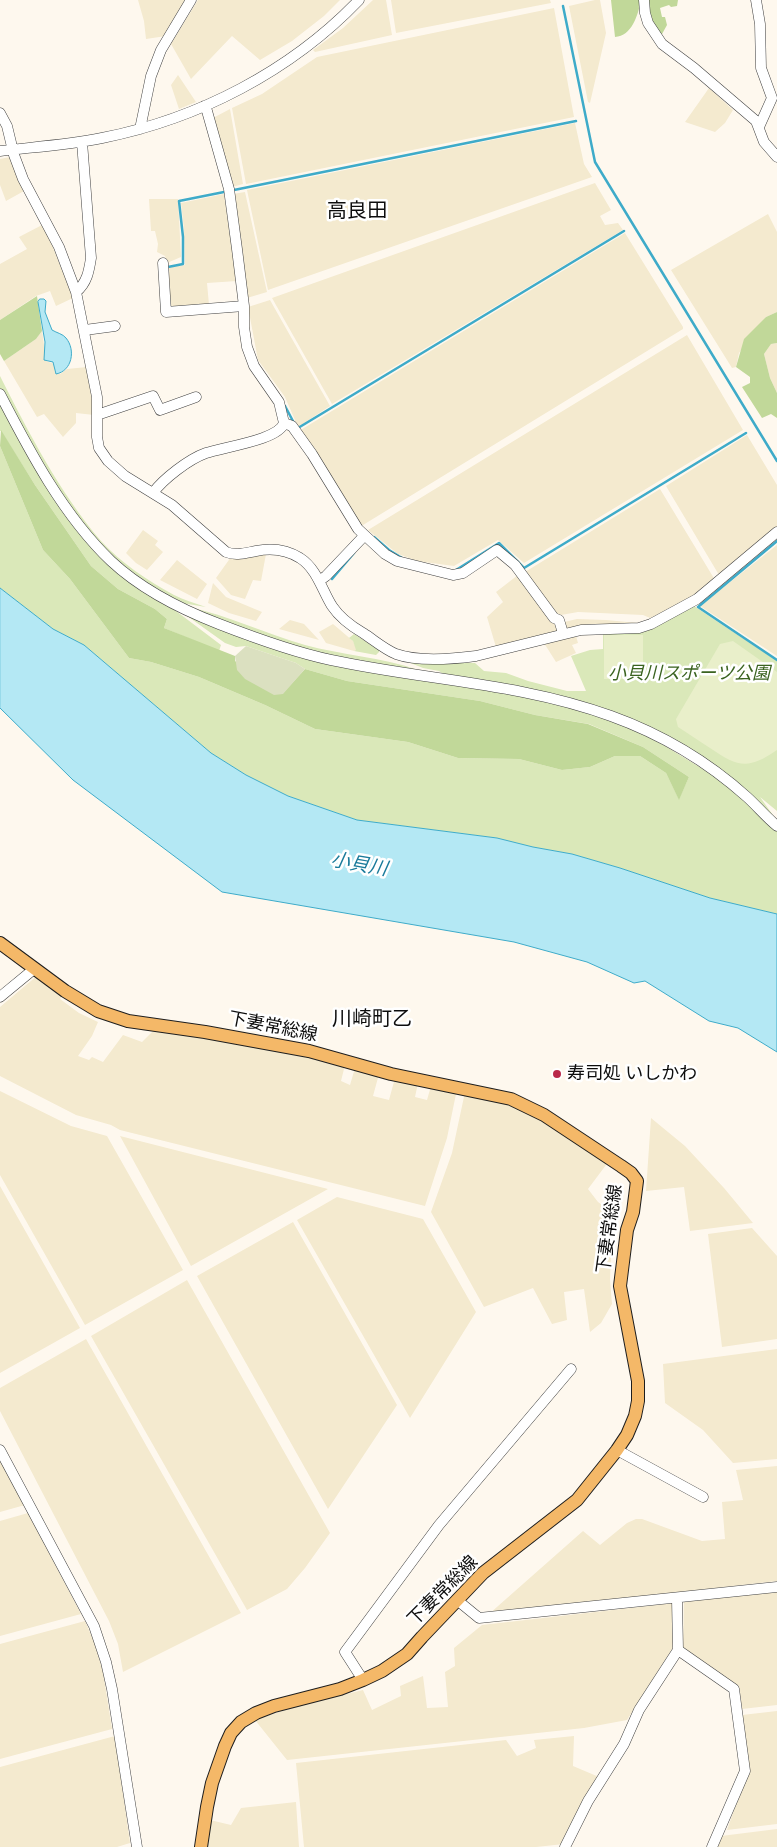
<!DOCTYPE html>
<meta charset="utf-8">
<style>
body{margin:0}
canvas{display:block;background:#fef8ee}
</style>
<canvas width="777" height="1847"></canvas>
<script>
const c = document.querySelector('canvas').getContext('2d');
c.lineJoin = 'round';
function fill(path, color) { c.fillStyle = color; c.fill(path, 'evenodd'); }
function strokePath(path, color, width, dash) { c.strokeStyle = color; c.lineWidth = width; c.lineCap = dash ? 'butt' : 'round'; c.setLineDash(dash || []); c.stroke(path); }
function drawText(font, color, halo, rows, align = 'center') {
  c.font = font + ' Merriweather,"Noto Sans JP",serif'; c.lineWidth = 5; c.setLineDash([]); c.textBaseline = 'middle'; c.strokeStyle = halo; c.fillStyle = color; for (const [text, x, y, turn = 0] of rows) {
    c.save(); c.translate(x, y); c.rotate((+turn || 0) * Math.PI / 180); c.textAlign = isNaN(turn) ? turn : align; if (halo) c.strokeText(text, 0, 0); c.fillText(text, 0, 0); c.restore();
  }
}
const farmland = new Path2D(`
 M138,0H185L166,36L146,39L144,21Z
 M198,0H340L324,16L292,41L260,60L232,36L191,79L171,44Z
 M373,0H386L392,35L315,52L313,50L343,28Z
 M391,0H550L551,3L396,33Z
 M595,0H600L606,33L590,103L588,102L569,6Z
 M554,8L574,117L246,184L232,108L262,94L317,57Z
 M178,75L196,102L179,109L171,85Z
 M709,88L733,110L725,123L715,132L685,122Z
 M230,109L243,184L232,187L213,118Z
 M575,123L584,164L592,177L268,290L247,190Z
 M10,157L24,191L6,201L0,185V159Z
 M595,183L611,210L600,216L605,225L618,223L623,230L332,404L272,298Z
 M245,192L267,292L247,298L233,194Z
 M224,194L237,281L207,283L209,305L171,309L168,267L185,265L184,229L181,203Z
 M149,199H178L181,257L167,263L165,256L157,252L158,244L155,231H151Z
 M768,214L777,232V312L766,317L739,353L736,367L732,368L671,270Z
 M42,225L52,245L73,298L56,306L50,291L36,296L0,320V264L27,249L19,237Z
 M625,233L683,327V329L363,525L358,524L299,431Z
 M270,300L330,406L298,427L285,397L258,360L248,307Z
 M42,331L45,352L44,358L46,361L54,364L55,372L60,374L67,369L87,367L94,415L76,413V423L63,437L44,414L37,417L4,361L36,339Z
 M687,335L743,430L524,563L498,540L454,566L417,561L398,554L368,530Z
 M777,343V393L770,378L764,354L771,344Z
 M747,435L777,485V526L719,575L666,486Z
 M660,489L715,580L689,601L650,618L643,615L578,612L561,615L556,613L525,572Z
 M143,530L158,541L155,545L163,552L147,570L136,563L126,553Z
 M777,545V656L700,606Z
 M266,554L261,581L253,580L245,599L231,595L216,578L231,557L245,558Z
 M177,560L207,584L197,599L160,580Z
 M518,575L555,623L558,632L496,647L487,617L503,602L496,592Z
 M213,583L226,597L262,612L256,621L229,613L208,603Z
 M577,619L606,620L638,623L566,628L564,622Z
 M290,620L304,624L319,640L279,629Z
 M333,624L353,641L357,650L354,651L326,643L319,632Z
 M576,636L578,643L572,645L576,653L556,662L544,643Z
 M38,975L63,993L60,999L79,1013L98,1022L92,1036L78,1056L89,1060L92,1057L103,1062L123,1035L142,1042L153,1031L242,1043L345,1065L341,1081L350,1085L355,1068L379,1074L373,1096L389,1100L395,1078L418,1083L415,1097L427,1100L431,1086L454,1090L456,1094L447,1138L425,1206L120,1130L111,1125L76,1115L0,1076V1007Z
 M0,1091L71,1126L107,1136L183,1270L85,1325L0,1175Z
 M465,1092L512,1104L544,1120L609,1161L588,1189L598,1202L616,1215L612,1223L610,1280L612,1304L601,1323L590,1332L584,1289L564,1292L567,1320L552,1324L533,1288L484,1307L431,1212L452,1153Z
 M651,1118L685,1146L724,1188L753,1223L690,1231L684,1187L646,1191Z
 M120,1136L328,1189L191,1266Z
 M0,1186L80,1328L0,1373Z
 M337,1197L423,1219L476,1312L410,1418L297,1220Z
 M293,1222L397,1405L328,1509L197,1276Z
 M752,1228L777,1256V1339L722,1347L708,1234Z
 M187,1280L330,1533L305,1568L287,1589L247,1610L91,1336Z
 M86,1339L241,1613L123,1672L118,1644L109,1621L0,1411V1388Z
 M777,1349V1459L733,1463L703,1430L665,1403L663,1364Z
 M0,1460L25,1505L0,1512Z
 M777,1466V1581L489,1614L583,1531L600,1545L627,1523L636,1519H642L702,1541L725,1539L722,1502L743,1500L736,1470Z
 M28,1513L81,1614L0,1636V1521Z
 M777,1591V1705L742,1709L739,1686L683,1649L684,1602Z
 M674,1603L675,1628L672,1649L627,1720L584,1728L287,1760L255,1720L294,1707L363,1690L372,1710L401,1696L400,1686L423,1676L427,1708L448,1707L445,1672L455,1666L454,1648L482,1625Z
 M85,1621L95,1644L103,1672L112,1729L0,1759V1644Z
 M777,1711V1824L727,1830L748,1771L742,1715Z
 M115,1736L130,1843L117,1847H0V1767Z
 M574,1736L573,1766L599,1777L564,1844L536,1847H304L296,1763L506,1740L517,1756L536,1748L534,1740Z
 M296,1802L299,1847H207L210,1820L231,1825L241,1808Z
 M777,1829V1847H716L721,1836Z`);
const green = new Path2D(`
 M0,376C29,433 59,492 101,541C121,563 148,581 174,595C184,600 195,603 206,607L188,604H177L117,562L76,517L32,449L0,388Z
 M0,398L98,552L221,645L219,651L164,628L167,619L155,609L118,589L91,566L35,485L1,431H0Z
 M0,446L43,550L70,579L129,658L151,662L199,677L265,705L315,729L408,742L458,758L519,759L562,770L590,767L615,756H640L666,773L679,799L689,777L643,747L589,724L535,715L480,701L347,681L305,669L296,663L246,646L236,647L225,643L183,613L234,632L431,680L553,702L600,717L647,735L724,782L777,831V914L710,898L620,868L572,854L533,847L497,838L357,820L288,796L246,775L211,753L84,645L53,629L0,588Z
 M694,606L777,661V811L760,797L775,818L655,730L446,676L439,671L423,668L396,657L435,662L475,663L484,671L506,673L528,681L567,691H586L571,656L590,650L603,649V634L624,633Z
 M188,607C228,615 266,634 305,645C342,655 381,657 418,670L348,660L271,640Z
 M354,634L376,648L379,650V652L376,655L354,651L356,650L353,641L349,638Z`);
const forest = new Path2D(`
 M611,0H641C638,15 632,36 615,37Z
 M649,0H678L677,6L671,7L669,5L660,8L662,17H665L667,25L662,34L659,33L649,15Z
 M37,296L42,331L36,339L4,361L0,354V320Z
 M777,312V343L771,344L764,354L770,378L777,393V418L771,414L762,418L742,387L750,383V377L736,367L744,339L766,317Z
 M1,430L35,485L91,566L118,589L155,609L167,619L164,628L235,656V661L282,694L305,669L347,681L480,701L535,715L588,724L643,747L689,777L679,800L666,773L640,756H615L590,767L562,770L519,759L458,758L408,742L315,729L265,705L199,677L151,662L129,658L70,579L43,550L0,446Z`);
const cemetery = new Path2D(`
 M246,646L296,663L305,669L283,694L274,695L245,679L237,670L235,656Z`);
const pitch = new Path2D(`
 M604,635H643V679H604Z
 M733,641L777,672V750C748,770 738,767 710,748C699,741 689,734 678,727L676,719L720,644Z`);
const water = new Path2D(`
 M40,299H44L46,301L45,312L52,330C57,333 63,334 66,338C76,350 72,371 56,374L53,362L44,360L45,342L38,302Z
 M0,588L53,629L84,645L211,753L246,775L288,796L357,820L497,838L533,847L572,854L620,868L710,898L777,914V1052L738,1028L709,1021L645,981L634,983L587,962L514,942L222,892L73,780L0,708Z`);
const stream = new Path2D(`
 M563,6L595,162L777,461
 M234,190L576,121
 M168,267L183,264V237L179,201L224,192
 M285,406L294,423
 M298,428L624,231
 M374,537L389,550L402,558
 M777,541L698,607L777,660
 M456,570L499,543L524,568L746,433
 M332,579L354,553`);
const minor = new Path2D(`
 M644,0L645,13L648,23L662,44L694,68L756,121L764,142L777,157
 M756,0L760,24L761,68L772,98L759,127
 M0,113L7,126L14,155L23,179L59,247L76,292L97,397V437L99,448L108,461L125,476L172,505L226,552C236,556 245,553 256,551C271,548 287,550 300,558C317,569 322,590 332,606C340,618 351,626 363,633C374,640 384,649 396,654C418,662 453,659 476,656L581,630L639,628L651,624L697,599L777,532
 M140,129L151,76L161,50L191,0
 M0,151C34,147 68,145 102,138C198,119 291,71 359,0
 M163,263L166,312L244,306
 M76,292C87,283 89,271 91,258L82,142
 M85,330L115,326
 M0,394C30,452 63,515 111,561C142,590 180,609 219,624C255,638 293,652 331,660C424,680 521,683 611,716C661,734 707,761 747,797C757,806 766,817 777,826
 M97,415L153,396L160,410L196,397
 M284,423L292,426L312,454L358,529L385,554L397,561L453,575L463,573L497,550L515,565L554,618L559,620L563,633
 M153,493C163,479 189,459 206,453C223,447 279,440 284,423L279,402L254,366L247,347L244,327V306L237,249L229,189L207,111L204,106
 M319,581L326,576L364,536
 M0,997L34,969
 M0,1450L94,1626L106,1662L112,1689L137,1847
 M617,1450L703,1497
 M677,1599L678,1650L734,1689L745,1771L712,1847
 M457,1600L479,1618L777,1587
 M363,1680L345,1652L439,1525L571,1369
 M565,1847L588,1801L624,1744L639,1710L678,1650`);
const major = new Path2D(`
 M0,943L65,991L98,1011L128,1021L205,1032L309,1051L391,1074L511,1099L544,1115L621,1166L631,1173L637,1181L633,1212L627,1230L620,1286L638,1381V1401L635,1416L627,1435L617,1450L577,1500L483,1573L422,1637L407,1654L382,1671L363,1680L340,1689L274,1706L256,1713L241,1722L231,1733L225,1746L212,1783L207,1807L201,1847`);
const markers = [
 [557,1074,5,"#b9294b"]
];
const parkNames = [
 ["小貝川スポーツ公園",689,674]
];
const streetNames = [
 ["下妻常総線",273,1027,11],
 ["下妻常総線",610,1229,-82],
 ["下妻常総線",443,1591,-45]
];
const poiNames = [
 ["寿司処 いしかわ",567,1074]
];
const waterNames = [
 ["小貝川",359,865,10]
];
const quarterNames = [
 ["高良田",357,211],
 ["川崎町乙",372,1019]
];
fill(farmland, '#f4eacf');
fill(green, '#dae8b9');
fill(forest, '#c1d899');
fill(cemetery, '#dbe0c0');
fill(pitch, '#e9efca');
fill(water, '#b4e8f4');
strokePath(water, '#3eabc9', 1);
strokePath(stream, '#3eabc9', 2.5);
strokePath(minor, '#404040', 11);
strokePath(major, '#1e1e1e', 14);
strokePath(minor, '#fff', 10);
strokePath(major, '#f4b868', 12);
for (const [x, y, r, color] of markers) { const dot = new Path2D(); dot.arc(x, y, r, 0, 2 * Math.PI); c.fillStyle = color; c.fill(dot); strokePath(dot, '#fff', 2); }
drawText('italic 18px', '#3a6320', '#fff', parkNames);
drawText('18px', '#0d0d0d', '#fff', streetNames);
drawText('18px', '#0d0d0d', '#fff', poiNames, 'left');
drawText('italic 19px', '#1a7b9b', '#fff', waterNames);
drawText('20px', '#0d0d0d', '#fff', quarterNames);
</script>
